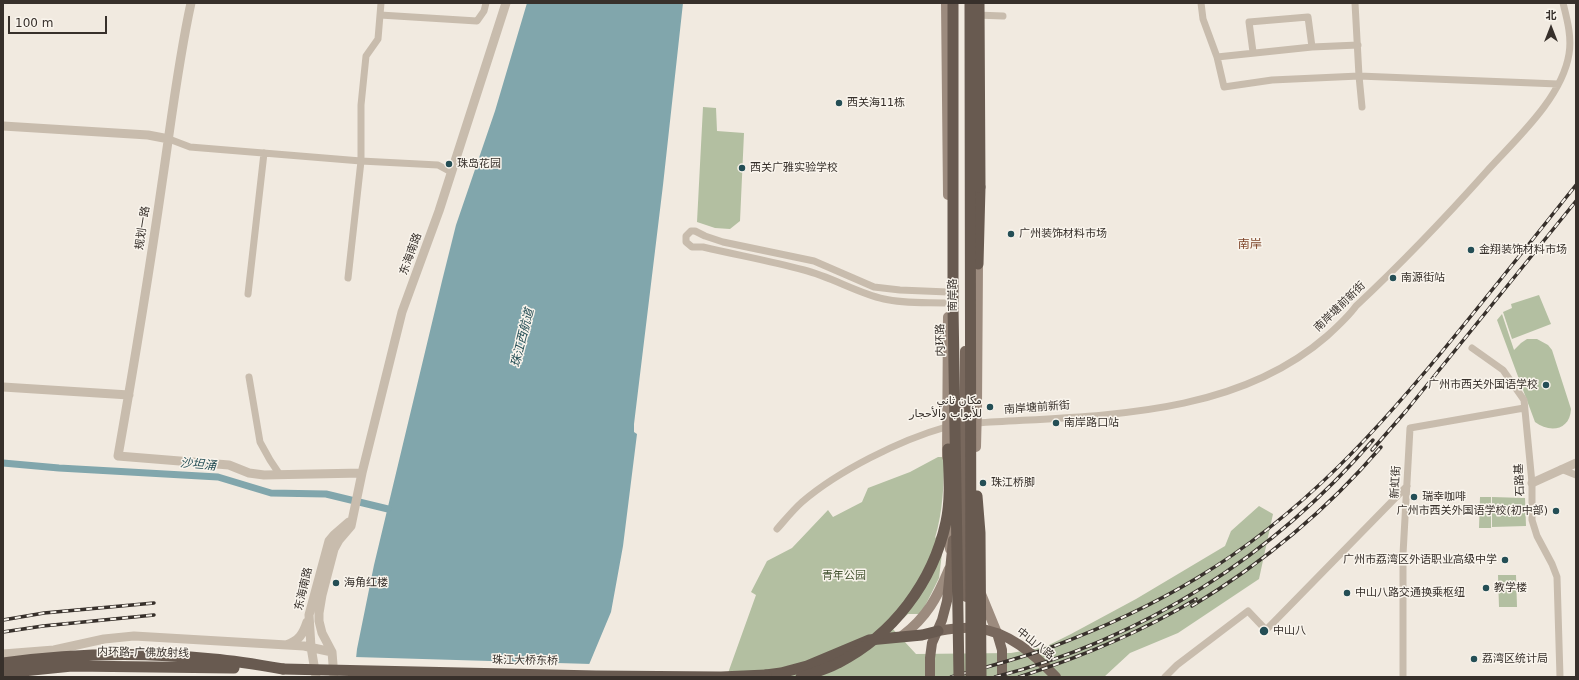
<!DOCTYPE html>
<meta charset="utf-8">
<style>
body{margin:0}
#map{position:relative;width:1579px;height:680px;overflow:hidden;background:#f1eae0;font-family:"DejaVu Sans","Noto Sans SC",sans-serif}
canvas{display:block}
.frame{position:absolute;inset:0;border:4px solid #37302b;pointer-events:none}
.north{position:absolute;left:1531px;top:8px;width:40px;height:40px;-webkit-text-stroke:3px #f9f4ec;paint-order:stroke;rotate:0deg;font-size:11px;font-weight:700;line-height:16px;text-align:center;color:#37302b}
.north::after{content:'';display:block;margin:auto;width:14px;height:18px;background:#37302b;clip-path:polygon(50% 0,100% 100%,50% 72%,0 100%)}
.scale{position:absolute;left:8px;top:16px;width:99px;height:18px;box-sizing:border-box;border:2px solid #37302b;border-top:0;padding-left:5px;font-size:12px;line-height:14px;white-space:nowrap;color:#37302b;-webkit-text-stroke:3px #f9f4ec;paint-order:stroke}
</style>
<div id="map">
<canvas width="1579" height="680"></canvas>
<div class="frame"></div>
<div class="north">北</div>
<div class="scale">100 m</div>
</div>
<script>
const c = document.querySelector('canvas').getContext('2d');
c.lineJoin = 'round';
function fill(path, color) { c.fillStyle = color; c.fill(path, 'evenodd'); }
function strokePath(path, color, width, dash) { c.strokeStyle = color; c.lineWidth = width; c.lineCap = dash ? 'butt' : 'round'; c.setLineDash(dash || []); c.stroke(path); }
function drawText(font, color, halo, rows, align = 'center') {
  c.font = font + ' "DejaVu Sans","Noto Naskh Arabic","Noto Sans SC",sans-serif'; c.lineWidth = 3; c.setLineDash([]); c.textBaseline = 'middle'; c.strokeStyle = halo; c.fillStyle = color; for (const [text, x, y, turn = 0] of rows) {
    c.save(); c.translate(x, y); c.rotate((+turn || 0) * Math.PI / 180); c.textAlign = isNaN(turn) ? turn : align; if (halo) c.strokeText(text, 0, 0); c.fillText(text, 0, 0); c.restore();
  }
}
const green = new Path2D(`
 M703,107L716,108L717,131L744,133L740,221L730,229L715,228L697,222Z
 M1539,295L1551,324L1512,339L1503,312L1512,308L1511,304Z
 M1502,314L1514,350L1521,343L1527,339H1537L1548,345L1552,350L1571,409C1570,431 1549,433 1535,422L1497,320Z
 M938,457H944C944,484 943,511 935,538L945,528L939,578L921,614H908L892,628L916,654L1011,653L1045,647L1071,634L1136,599L1225,546L1231,531L1259,506L1273,514L1259,579L1178,633L1130,653L1104,677H728V673L756,595L751,592L767,561L792,548L828,510L833,517L862,502L868,488L910,472Z
 M1480,497H1491V528H1479Z
 M1492,497L1525,498L1526,526L1492,527Z
 M1498,575H1516L1517,607H1499Z`);
const water = new Path2D(`
 M527,3H683L663,185L634,424V432L637,434L623,546L611,612L588,667L586,677H354L357,649L374,565L442,281L456,225L495,111Z`);
const pier = new Path2D(`
 M355,657L591,664L589,677H352Z`);
const canal = new Path2D(`
 M3,463L59,468L218,477L271,493L326,494L388,509`);
const minor = new Path2D(`
 M1201,3L1203,19L1217,57L1224,87L1272,80L1359,76L1558,84
 M1355,3L1359,76L1362,107
 M380,15L477,21L484,11L486,3
 M976,15L1003,16
 M1253,52L1249,22L1308,17L1312,47
 M1217,57L1312,47L1358,45
 M169,139L190,147L361,161L438,165L451,172
 M348,278L361,161V105L366,56L378,39L381,3
 M248,294L264,153
 M948,303C927,302 905,304 884,299C857,293 832,277 804,270C771,261 737,255 703,247H692L686,242V236L691,231H695L705,236L723,242L814,261L874,287L900,290L948,292
 M1472,348L1503,370L1524,400L1532,483V520L1537,536L1552,564L1557,577L1560,677
 M249,377L260,442L270,460L280,475
 M977,423C1095,415 1232,419 1327,336C1337,327 1348,317 1356,306C1402,263 1445,218 1487,171C1516,139 1562,98 1569,54C1572,37 1567,19 1563,3
 M1561,469L1576,475
 M777,529C785,520 793,510 802,502C838,471 900,440 946,427
 M1165,677L1177,665L1248,611L1266,630L1407,486
 M1403,677V554L1410,428L1524,408`);
const tertiary = new Path2D(`
 M191,3C178,62 171,123 162,183C149,274 134,365 118,456L229,465L249,473L264,475L362,473
 M3,126L148,135L169,139
 M3,387L129,395
 M1532,483L1576,463
 M286,645C299,641 303,634 307,622
 M3,654L54,650L104,639L134,636L304,646L332,652
 M316,677L311,647L309,615L329,541L334,535L349,522
 M334,677L332,652L322,633L319,621V613L322,595L334,549L339,540L351,526L362,473L402,312L439,211L506,3`);
const secondary = new Path2D(`
 M946,3L948,195
 M976,447L977,406L978,264L977,257
 M947,457L948,317
 M949,517L950,549
 M981,594L997,633
 M902,636C927,617 937,598 949,569`);
const primary = new Path2D(`
 M965,351L964,477L966,597
 M938,631C950,629 963,627 975,628C1008,631 1034,654 1056,677
 M997,633L1002,650V677
 M930,677V658L932,643L942,620L947,601L953,540`);
const trunk = new Path2D(`
 M978,264L980,187
 M3,663C72,653 144,652 213,659C237,661 260,665 283,669
 M3,673L72,666L234,668
 M766,675L781,673L807,666L869,640L922,635L938,631`);
const rail = new Path2D(`
 M1372,450L1406,411L1576,201
 M1192,606C1263,563 1327,510 1381,447
 M3,620L44,613L154,603
 M3,632L43,626L154,615
 M951,677C984,668 1017,659 1049,648C1100,629 1151,606 1197,578C1302,515 1382,426 1458,332C1498,283 1537,234 1576,185
 M995,677C1143,639 1273,556 1373,440
 M1019,677C1081,657 1140,633 1196,599`);
const trunkBridge = new Path2D(`
 M953,3V307L959,677
 M970,3L971,677
 M979,3L980,187
 M977,496L980,533L981,677
 M283,669L596,676L721,677L766,675
 M801,677C814,673 827,669 838,663C893,635 933,582 946,522C951,499 949,473 948,449`);
const markers = [
 [839,103,4,"#244e55"],
 [449,164,4,"#244e55"],
 [742,168,4,"#244e55"],
 [1011,234,4,"#244e55"],
 [1471,250,4,"#244e55"],
 [1393,278,4,"#244e55"],
 [1546,385,4,"#244e55"],
 [990,407,4,"#244e55"],
 [1056,423,4,"#244e55"],
 [983,483,4,"#244e55"],
 [1414,497,4,"#244e55"],
 [1556,511,4,"#244e55"],
 [1505,560,4,"#244e55"],
 [336,583,4,"#244e55"],
 [1486,588,4,"#244e55"],
 [1347,593,4,"#244e55"],
 [1264,631,5,"#244e55"],
 [1474,659,4,"#244e55"]
];
const poiNames = [
 ["西关海11栋",847,103],
 ["珠岛花园",457,164],
 ["西关广雅实验学校",750,168],
 ["广州装饰材料市场",1019,234],
 ["金翔装饰材料市场",1479,250],
 ["南源街站",1401,278],
 ["广州市西关外国语学校",1538,385,"right"],
 ["مكان ثاني",982,401,"right"],
 ["للأبواب والأحجار",982,414,"right"],
 ["南岸路口站",1064,423],
 ["珠江桥脚",991,483],
 ["瑞幸咖啡",1422,497],
 ["广州市西关外国语学校(初中部)",1548,511,"right"],
 ["广州市荔湾区外语职业高级中学",1497,560,"right"],
 ["海角红楼",344,583],
 ["教学楼",1494,588],
 ["中山八路交通换乘枢纽",1355,593],
 ["中山八",1273,631],
 ["荔湾区统计局",1482,659]
];
const streetNames = [
 ["规划一路",143,228,-81],
 ["东海南路",411,254,-70],
 ["南岸路",953,295,-90],
 ["南岸塘前新街",1340,307,-44],
 ["内环路",941,340,-91],
 ["南岸塘前新街",1037,408,-4],
 ["石路基",1520,480,-93],
 ["新虹街",1396,482,-87],
 ["东海南路",304,589,-77],
 ["中山八路",1035,644,38],
 ["内环路-广佛放射线",143,653,1],
 ["珠江大桥东桥",525,661,1]
];
const parkNames = [
 ["青年公园",844,576]
];
const neighbourhoodNames = [
 ["南岸",1250,245]
];
const waterNames = [
 ["珠江西航道",523,338,-76],
 ["沙坦涌",198,465,5]
];
fill(green, '#b3bfa1');
fill(water, '#81a6ac');
fill(pier, '#f1eae0');
strokePath(canal, '#81a6ac', 7);
strokePath(minor, '#c8bcad', 7);
strokePath(tertiary, '#c8bcad', 9);
strokePath(secondary, '#9c8b7e', 10);
strokePath(primary, '#78685d', 10);
strokePath(trunk, '#685a50', 11);
strokePath(rail, '#37302b', 3.5);
strokePath(rail, '#f9f4ec', 2, [6]);
strokePath(trunkBridge, '#685a50', 11);
for (const [x, y, r, color] of markers) { const dot = new Path2D(); dot.arc(x, y, r, 0, 2 * Math.PI); c.fillStyle = color; c.fill(dot); strokePath(dot, '#f9f4ec', 1.5); }
drawText('11px', '#37302b', '#f9f4ec', poiNames, 'left');
drawText('11px', '#37302b', '#f9f4ec', streetNames);
drawText('11px', '#445331', '#f9f4ec', parkNames);
drawText('12px', '#7f462b', '#f9f4ec', neighbourhoodNames);
drawText('italic 12px', '#244e55', '#f9f4ec', waterNames);
</script>
